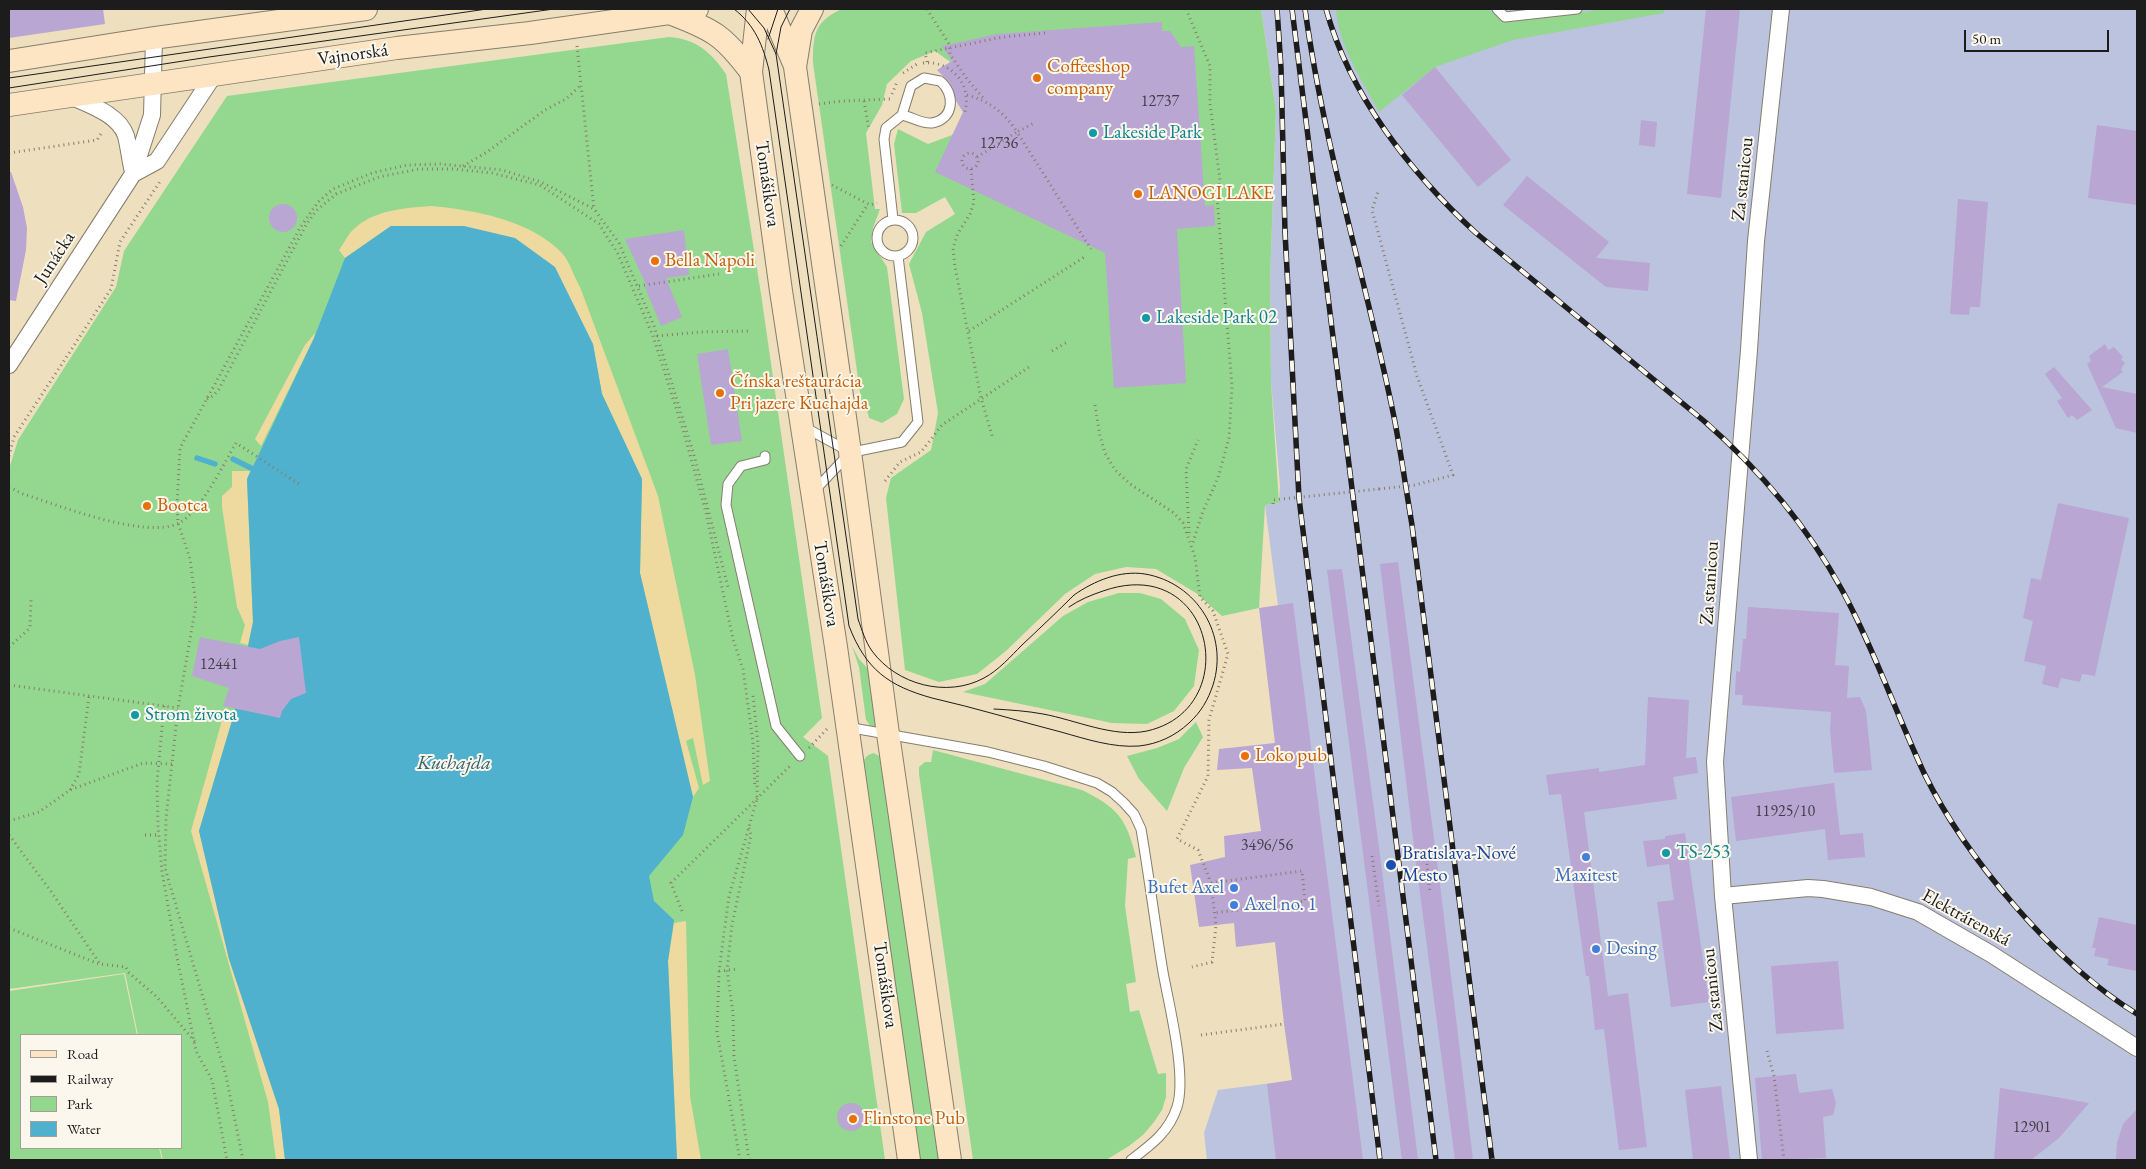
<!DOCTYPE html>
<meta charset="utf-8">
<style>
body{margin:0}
#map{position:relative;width:2146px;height:1169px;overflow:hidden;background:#eedfbe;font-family:"EB Garamond",serif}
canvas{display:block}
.frame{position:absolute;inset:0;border:10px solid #1c1c1c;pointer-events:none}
.legend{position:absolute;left:20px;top:1034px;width:162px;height:115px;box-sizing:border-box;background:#fbf7ec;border:1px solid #a29f99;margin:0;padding:6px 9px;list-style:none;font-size:15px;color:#1c1c1c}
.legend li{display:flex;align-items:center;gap:10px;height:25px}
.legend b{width:25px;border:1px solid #a29f99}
.scale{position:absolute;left:1964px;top:30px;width:145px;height:22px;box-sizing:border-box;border:2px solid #1c1c1c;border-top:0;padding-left:6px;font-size:15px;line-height:18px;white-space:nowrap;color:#1c1c1c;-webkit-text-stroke:4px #fbf7ec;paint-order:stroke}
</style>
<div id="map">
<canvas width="2146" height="1169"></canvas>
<div class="frame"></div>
<ul class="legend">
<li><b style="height:6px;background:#fde5c4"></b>Road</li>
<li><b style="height:6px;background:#1c1c1c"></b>Railway</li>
<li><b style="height:14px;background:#94d890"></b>Park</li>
<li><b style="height:14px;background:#4fb1ce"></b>Water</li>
</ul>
<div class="scale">50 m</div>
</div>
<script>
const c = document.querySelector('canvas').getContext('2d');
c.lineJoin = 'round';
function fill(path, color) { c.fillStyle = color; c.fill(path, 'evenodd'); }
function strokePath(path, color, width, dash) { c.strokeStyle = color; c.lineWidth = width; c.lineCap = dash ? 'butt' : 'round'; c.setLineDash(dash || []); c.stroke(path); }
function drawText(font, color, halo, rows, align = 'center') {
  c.font = font + ' "EB Garamond",serif'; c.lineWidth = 4; c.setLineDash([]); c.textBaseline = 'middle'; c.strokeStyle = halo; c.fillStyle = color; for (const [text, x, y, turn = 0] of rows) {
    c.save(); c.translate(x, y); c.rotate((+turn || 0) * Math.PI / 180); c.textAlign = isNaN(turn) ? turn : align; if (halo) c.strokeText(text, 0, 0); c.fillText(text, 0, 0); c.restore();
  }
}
const industrial = new Path2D(`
 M1261,9H2137V1160H1207L1204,1133L1218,1090L1334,1075L1305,815L1265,505L1279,503L1280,486L1271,382L1270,281L1276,111Z`);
const green = new Path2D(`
 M842,9H1261L1276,111L1270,281L1271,382L1279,503L1265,505L1259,608L1222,616L1196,593L1156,569L1126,567L1095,574L1065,594L1006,651L977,674L939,682L905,670L886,498L891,478L931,450L938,413L922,313L909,264L926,232L955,214L945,197L916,213H902L894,144L898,129L928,144L952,135L971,114L953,64L935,51L911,61L887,84L882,105L866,133L875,209H880L873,228L871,242L887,267L904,399L897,414L882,423L869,418L866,406H862L813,63C813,36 814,21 842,9Z
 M1336,9H1488L1501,20L1512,22L1605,9H1664V13L1513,40L1435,67L1379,112C1362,80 1338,45 1336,9Z
 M669,37C696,39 711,52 726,74L761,294L822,718L803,737L828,756L885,1160H163L160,1148H181V1035H138L125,973L9,989V469L18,440L116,287L124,251L227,96Z
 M1119,593H1140L1161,599L1185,619L1199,650L1194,686L1174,711L1147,724L1112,723L963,692L985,684L1063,616L1088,602Z
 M852,646L859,659L871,672L880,731L871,727L866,720L859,667Z
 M1196,722L1203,737L1184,768L1167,811L1139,779L1127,756L1157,748L1179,739Z
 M933,750L1082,790C1118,808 1126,818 1136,857L1128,859L1125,906L1136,982L1126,984L1130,1012L1139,1010L1158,1074L1166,1073V1097L1162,1110L1154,1122L1143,1135L1129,1146L1106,1160H973L919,774V767L925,762H931Z
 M874,753L879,756L883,763L940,1160H920L863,765C864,758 866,755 874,753Z
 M124,974L137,1035H21V1148H159L162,1160H9V991Z`);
const sand = new Path2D(`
 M431,206C475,210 530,220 562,253C570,262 574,277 580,287L658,496L695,675L710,781L703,785L693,738L686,741L699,788L693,797L640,573L642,479L602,394L593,344L391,226L345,258L339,250C344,244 347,235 353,230C373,210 404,208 431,206Z
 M315,333L314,338L261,446L255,439L305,345Z
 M232,471H250L247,479L253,622L248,645L240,643L245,625L237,607L222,507V496L232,487Z
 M224,713L234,714L199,831L229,959L279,1109L285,1160H276L268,1102L191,831Z
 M686,921L690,1096L701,1160H677L668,961L674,923Z`);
const water = new Path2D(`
 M391,226H464L515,238L555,267L593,344L602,394L642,479L640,573L693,797L683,835L649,876L654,901L674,920L668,961L677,1160H285L279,1109L229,959L199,831L234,714L253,622L247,479L314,338L345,258Z`);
const stream = new Path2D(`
 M197,458L215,464
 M233,459L251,468`);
const building = new Path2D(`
 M9,9H103L105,24L9,38Z
 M1706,9H1740L1721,198L1687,194Z
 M1162,22V31H1170L1181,47L1194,46L1205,206L1214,205L1215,226L1177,229L1186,383L1114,388L1105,253L935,172L963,112L956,101L950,83L937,70L952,61L942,46L997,34Z
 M1435,67L1511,160L1478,187L1402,95Z
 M1641,120L1657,122L1655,147L1639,145Z
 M2097,125L2137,131V205L2088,198Z
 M9,172H11L23,207L27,228L26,250L16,301L9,300Z
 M1527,176L1609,242L1596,258L1650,263L1648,291L1606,287L1503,205Z
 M1958,199L1988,202L1980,307H1970L1969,315L1950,314Z
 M269 218a14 14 0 1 1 28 0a14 14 0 1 1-28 0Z
 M684,230L689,275L666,278L682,317L661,326L645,287H647L625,239Z
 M2105,344L2108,350L2114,347L2123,357L2121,359L2125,363L2121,369L2123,372L2102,387L2137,394V433L2116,428L2087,364L2091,361L2089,356Z
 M728,349L742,441L711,445L697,354Z
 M2054,367L2092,410L2077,420L2072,415L2068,418L2057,401L2062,398L2045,374Z
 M2058,503L2129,518L2095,676L2082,674L2080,682L2061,678L2058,688L2042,684L2046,666L2024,661L2033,621L2023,618L2031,578L2041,580Z
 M1398,562L1441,893L1473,1160H1455L1415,855L1380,564Z
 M1342,569L1380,855L1418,1160H1402L1327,570Z
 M1293,603L1363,1160H1276L1267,1084L1292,1080L1284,1024L1275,942L1236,947L1234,923L1199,927L1190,865L1225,857L1224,836L1261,831L1252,768L1217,770L1219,749L1275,743L1259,608Z
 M1748,607L1839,613L1835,665L1849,666L1847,698L1860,697L1866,711L1872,770L1834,773L1830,730L1831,712L1742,705L1743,695H1735L1736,671L1740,672L1743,639H1746Z
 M200,637L260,649L280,641L299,637L306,693L291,699L282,711L280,718L223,706L229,688L192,676Z
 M1648,697L1689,700L1686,758L1696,757L1698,773L1673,777L1677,799L1584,812L1608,996L1628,993L1647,1147L1619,1150L1604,1029L1595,1030L1589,976H1586L1561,794L1549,795L1546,775L1599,768V772L1645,765Z
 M1834,783L1840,835L1863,833L1865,857L1828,860L1825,829L1736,841L1731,797Z
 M1685,833L1709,1002L1671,1007L1657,902L1674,900L1669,864L1647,867L1643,841L1665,839V836Z
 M2099,917L2137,925V971L2107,965L2109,959L2094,956L2096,948H2092Z
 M1838,961L1844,1029L1776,1034L1771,966Z
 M1796,1074L1799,1093L1832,1089L1836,1103L1833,1115L1823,1117L1826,1158L1762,1160L1755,1078Z
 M1721,1086L1730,1160H1693L1685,1090Z
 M2000,1088L2050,1096L2089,1103L2059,1138L2031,1160H1994Z
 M837 1117a14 14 0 1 1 28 0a14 14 0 1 1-28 0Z
 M2137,1109V1160H2116L2117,1143L2123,1124Z`);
const path = new Path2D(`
 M927,9L949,44L950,54L967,79L984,99
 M1186,9L1210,66V104L1220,180L1217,197L1232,386L1229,438L1218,478L1203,511L1192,545
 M577,46L594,209
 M927,62L925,53L1003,37L1045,33
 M923,63C952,60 974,86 964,115
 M903,73L917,64
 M892,94L897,82
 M967,95C989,101 1005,113 1017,132L1034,123
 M864,101L869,130
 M819,104L842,101L891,99
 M9,153L97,140L102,132
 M962 161a8 8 0 1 1 16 0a8 8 0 1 1-16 0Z
 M977,157L1017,132L1091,249
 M463,166L487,152L545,110L566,99L581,85
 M971,169L974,202L970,214L958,233L953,248L955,267L981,398L993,439
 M832,185L870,205L877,203
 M841,246L868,204
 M639,286L719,274
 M969,331L1086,256
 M657,336L700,332L750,331
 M1052,351L1069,341
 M207,399L213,396L219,389L306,225L316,211L336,194L379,177L419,169H453L492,173L540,185L599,224L618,254L653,336L684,433L706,513L733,639L743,669L753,742L755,788
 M1095,405L1100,436L1105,453L1115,470L1130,484L1174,513L1183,523L1195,557L1200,597L1213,611L1228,654L1209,720L1208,776L1177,839L1198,850L1211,883L1216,926L1212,962L1192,967
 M9,456L14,437L111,289L120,242L161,180
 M885,481L900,462L921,452L942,425L1032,365
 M9,487L23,494C58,505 146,540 179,523C201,511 223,465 236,443L299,484
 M1379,489L1415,485L1453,475L1417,376L1372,210L1379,189
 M1273,504V500L1379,489L1380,492
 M1189,533L1186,469L1198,440
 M9,647L30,628L31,600
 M9,685L178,708
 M164,706L157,782L158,826L162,872L177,957L196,1051L212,1080L227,1160
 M809,748L827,729
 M70,790L79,774L89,696
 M9,821L39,812L70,790L143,763L172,764
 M749,828L751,835L732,925L727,970L733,1013L734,1056L749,1160
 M9,835L50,890L100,964L126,967L128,972L157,997L196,1043
 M145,835H159
 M1426,854L1430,893
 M1372,856L1379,906
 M1211,883L1302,871L1305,901L1214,913
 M682,911L671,883L792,764
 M9,928L99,964
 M719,971L738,969
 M1201,1035L1284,1024
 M1767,1051L1774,1076L1784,1160
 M243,1160L226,1076L165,868L166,818L178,708L196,605L190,559L178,523L177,506L180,448L300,228L318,202L333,189L372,173L407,165L440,164L502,170L541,182L594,209L619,243L654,326L694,455L728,587
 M740,1160L717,1032L719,971L729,896L757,799L758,744L753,695`);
const service = new Path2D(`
 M1497,9L1505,17L1577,9
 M924,78L940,81C955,93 955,119 932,123C922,124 912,117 902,115L911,86Z
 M893,219L884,139L886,128L902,115
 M877 238a18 18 0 1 1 36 0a18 18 0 1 1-36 0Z
 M806,428L850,452L858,451L902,442L918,422L898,256
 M765,456V460L741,466L728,484L726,505L776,726L800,756
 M815,490L847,456
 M847,727L988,752L1044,766L1097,783L1112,792L1124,803L1134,814L1141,829C1149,876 1155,924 1163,972C1169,1005 1187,1076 1177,1107C1169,1132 1151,1145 1131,1160`);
const minor = new Path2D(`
 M70,96C89,105 119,114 126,136C129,148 130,160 133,172
 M133,174L157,161L214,75
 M9,365L133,174L152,115L154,38
 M1723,896L1808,888L1823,889L1871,897L1918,912L1991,954L2137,1048
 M1749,1160L1723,896L1715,762L1749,350L1756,241L1781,9`);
const secondary = new Path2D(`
 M758,9L751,72L781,291L836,647L909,1160
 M769,9L774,16L795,66
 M812,9L801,30L795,67L850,452L888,734L950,1160
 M672,14C714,30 724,36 751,72
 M9,61L154,38L366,9
 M9,105L397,48L530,33L697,9`);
const tram = new Path2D(`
 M734,9C755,25 763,46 769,70L849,626C866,670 889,686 932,698C976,708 1018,721 1061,732C1086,739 1113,748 1139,746C1158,744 1175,736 1189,723C1201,712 1208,700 1213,685C1229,635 1197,583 1145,574C1120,570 1094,581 1074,595C1057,612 1039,629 1022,645C1011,656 999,670 984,678C947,698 897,685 872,651C865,641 862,630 858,619L776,54L764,28L748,9
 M768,39L778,9
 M776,54L781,27L790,9
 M9,78L487,9
 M9,88L209,57L554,9
 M994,709C1011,710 1027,711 1043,714C1076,720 1113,738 1147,731C1245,709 1214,552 1103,591C1091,595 1079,600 1069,607`);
const rail = new Path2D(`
 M1277,9L1281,68L1285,232L1299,498L1380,1160
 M1292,9L1436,1160
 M1305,9C1324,147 1366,280 1394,417C1401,453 1406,489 1412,525L1492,1160
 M1326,9C1350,96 1411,173 1476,233L1704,421C1759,469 1807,526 1842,590C1874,649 1896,713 1924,773C1966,859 2056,964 2137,1014`);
const markers = [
 [1037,78,5,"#e8710a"],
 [1093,133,5,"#0f9aa8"],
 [1138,194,5,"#e8710a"],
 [655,261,5,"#e8710a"],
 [1146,318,5,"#0f9aa8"],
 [720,393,5,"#e8710a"],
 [147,506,5,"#e8710a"],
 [135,715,5,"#0f9aa8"],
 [1245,756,5,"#e8710a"],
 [1666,853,5,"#0f9aa8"],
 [1586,857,5,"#3f7fe0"],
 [1391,865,6,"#1a4fb4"],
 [1234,888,5,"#3f7fe0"],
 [1234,905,5,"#3f7fe0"],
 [1596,949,5,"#3f7fe0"],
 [853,1119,5,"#e8710a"]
];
const numberNames = [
 ["12737",1160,102],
 ["12736",999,144],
 ["12441",219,665],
 ["11925/10",1785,812],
 ["3496/56",1267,846],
 ["12901",2032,1128]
];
const streetNames = [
 ["Vajnorská",353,55,-8],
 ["Za stanicou",1743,179,-84],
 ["Tomášikova",767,184,82],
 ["Junácka",55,258,-57],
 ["Za stanicou",1710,583,-86],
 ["Tomášikova",826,584,81],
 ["Elektrárenská",1966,918,29],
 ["Tomášikova",885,985,82],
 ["Za stanicou",1713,990,-96]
];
const foodNames = [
 ["Coffeeshop",1047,67],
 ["company",1047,89],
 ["LANOGI LAKE",1148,194],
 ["Bella Napoli",665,261],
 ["Čínska reštaurácia",730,382],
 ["Pri jazere Kuchajda",730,404],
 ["Bootca",157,506],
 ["Loko pub",1255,756],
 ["Flinstone Pub",863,1119]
];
const cultureNames = [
 ["Lakeside Park",1103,133],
 ["Lakeside Park 02",1156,318],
 ["Strom života",145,715],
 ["TS-253",1676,853]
];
const transitNames = [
 ["Bratislava-Nové",1402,854],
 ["Mesto",1402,876]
];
const shopNames = [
 ["Maxitest",1586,876,"center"],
 ["Bufet Axel",1224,888,"right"],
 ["Axel no. 1",1244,905],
 ["Desing",1606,949]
];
const waterNames = [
 ["Kuchajda",454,764]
];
fill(industrial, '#bcc3de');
fill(green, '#94d890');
fill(sand, '#eeda9e');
fill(water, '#4fb1ce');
strokePath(stream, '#4fb1ce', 5.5);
fill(building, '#b9a6d2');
strokePath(service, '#857e6d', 11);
strokePath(minor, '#857e6d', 18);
strokePath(secondary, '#857e6d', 24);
strokePath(path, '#857e6d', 3, [1, 4]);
strokePath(service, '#fff', 9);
strokePath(minor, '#fff', 16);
strokePath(secondary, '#fde5c4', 22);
strokePath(tram, '#1c1c1c', 1);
strokePath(rail, '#1c1c1c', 5.5);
strokePath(rail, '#fbf7ec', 4, [11]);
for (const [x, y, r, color] of markers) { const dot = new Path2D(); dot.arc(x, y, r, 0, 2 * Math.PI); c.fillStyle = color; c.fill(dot); strokePath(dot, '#fbf7ec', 2); }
drawText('16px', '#433e4a', null, numberNames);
drawText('19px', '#1c1c1c', '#fbf7ec', streetNames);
drawText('19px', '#c56008', '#fbf7ec', foodNames, 'left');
drawText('19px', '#0d838f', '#fbf7ec', cultureNames, 'left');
drawText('19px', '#164399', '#fbf7ec', transitNames, 'left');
drawText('19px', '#366cbe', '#fbf7ec', shopNames, 'left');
drawText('italic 20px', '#335f6c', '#fbf7ec', waterNames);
</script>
